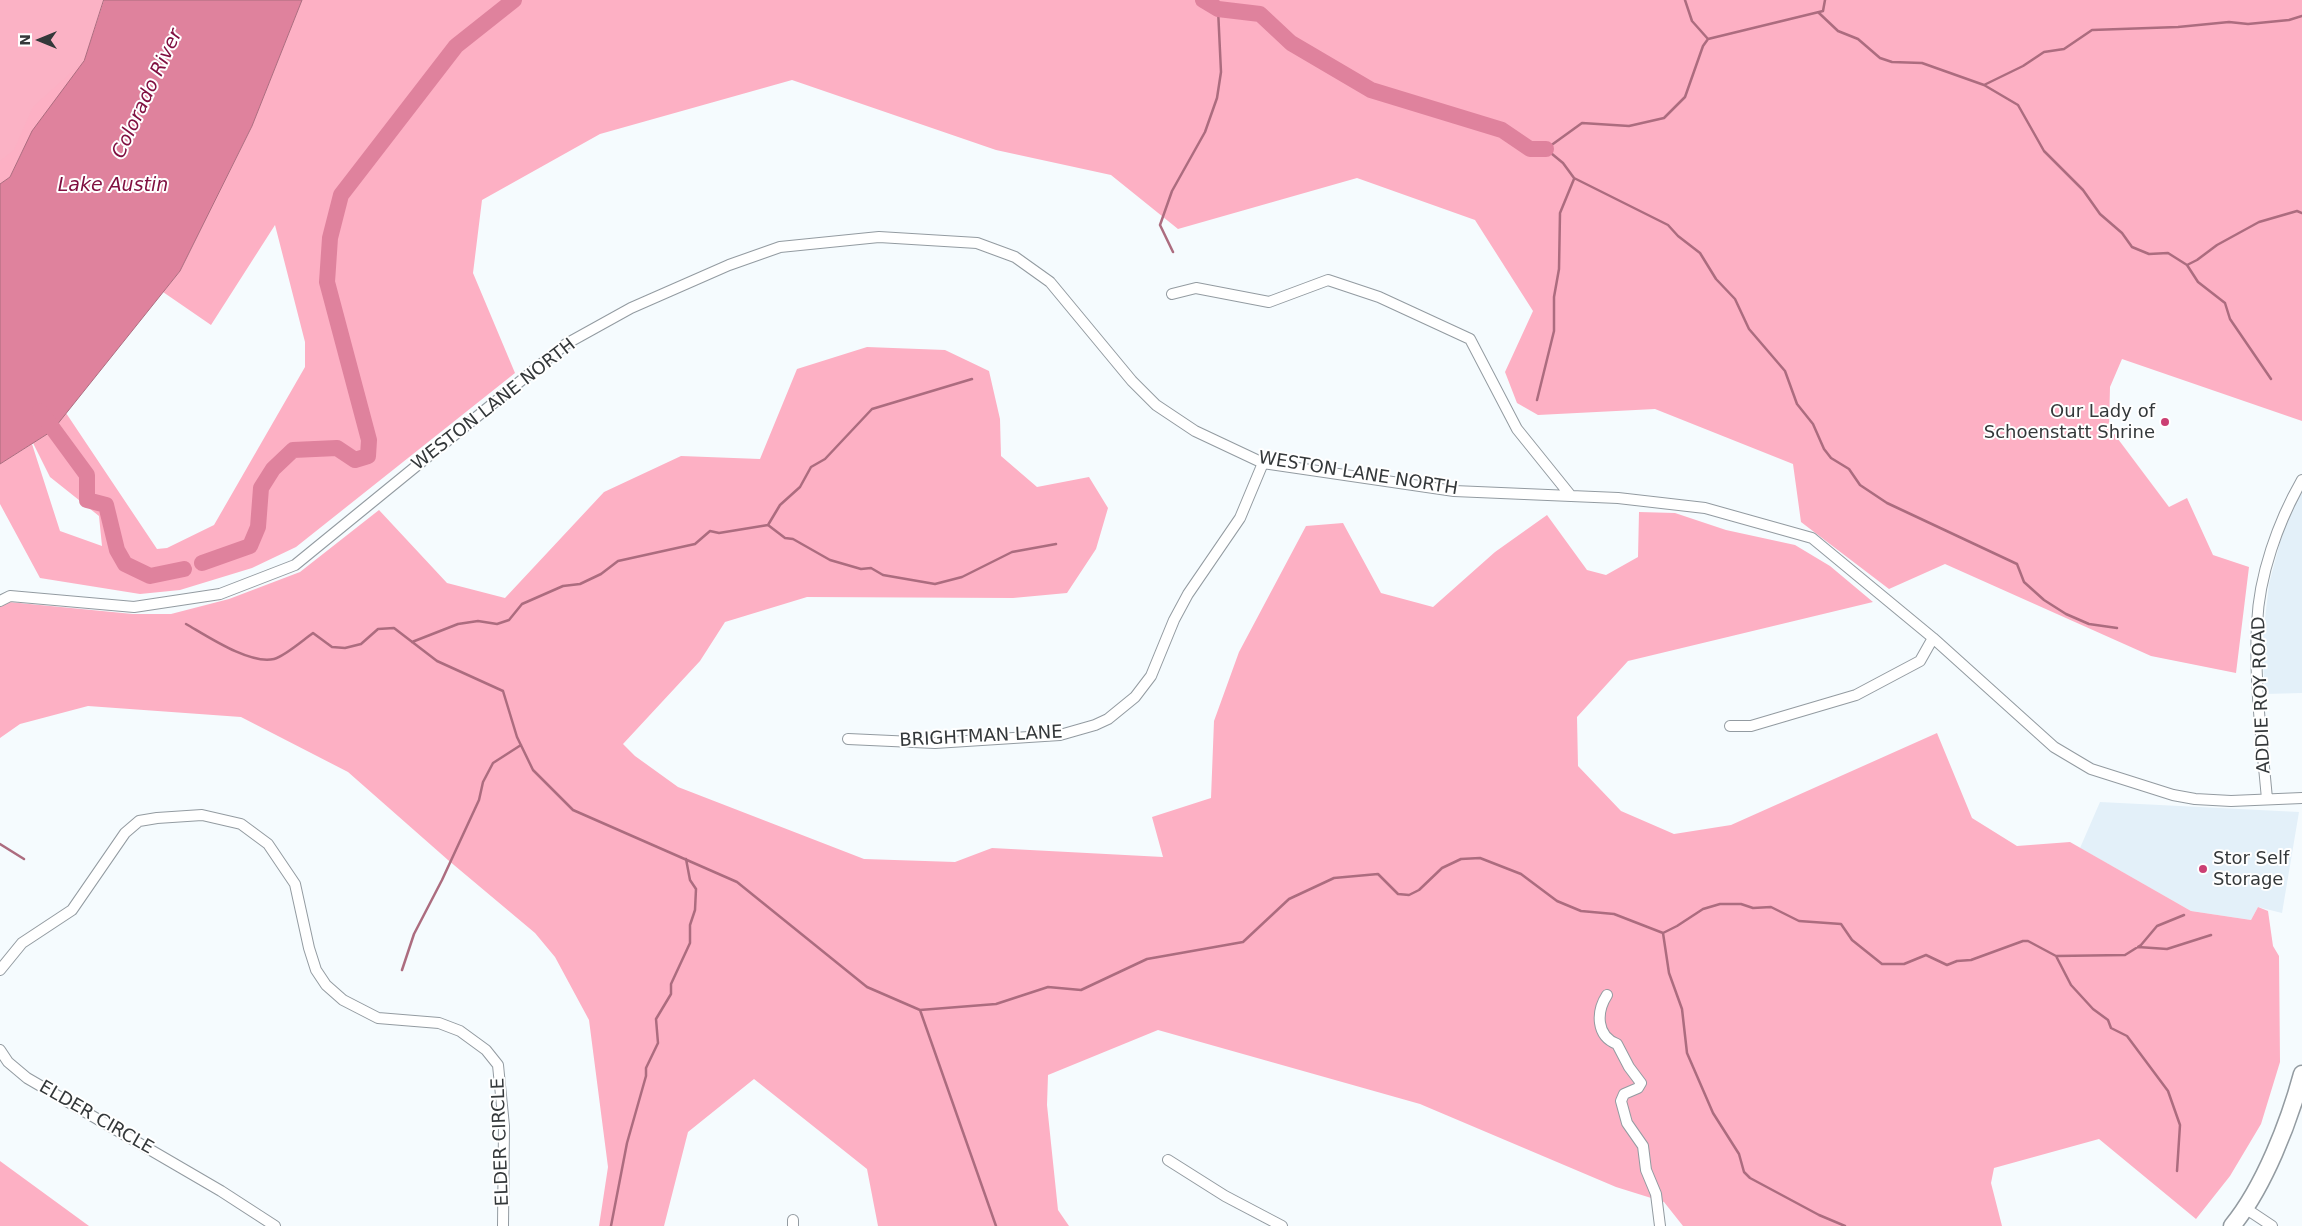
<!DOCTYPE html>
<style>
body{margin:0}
#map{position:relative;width:2302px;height:1226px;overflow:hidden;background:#f5fbfe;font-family:"DejaVu Sans",sans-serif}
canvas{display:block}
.north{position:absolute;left:15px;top:15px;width:50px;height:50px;-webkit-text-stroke:4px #fff;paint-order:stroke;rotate:270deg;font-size:14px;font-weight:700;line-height:20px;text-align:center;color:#34383a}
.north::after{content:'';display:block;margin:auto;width:18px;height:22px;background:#34383a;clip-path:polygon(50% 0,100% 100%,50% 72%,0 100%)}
</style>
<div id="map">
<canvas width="2302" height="1226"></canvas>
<div class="north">N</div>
</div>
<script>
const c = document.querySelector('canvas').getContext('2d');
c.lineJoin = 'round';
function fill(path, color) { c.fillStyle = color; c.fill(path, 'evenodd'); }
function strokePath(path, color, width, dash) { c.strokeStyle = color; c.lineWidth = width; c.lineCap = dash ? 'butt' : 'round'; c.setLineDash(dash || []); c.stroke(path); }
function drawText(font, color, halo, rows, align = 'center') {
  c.font = font + ' "DejaVu Sans",sans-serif'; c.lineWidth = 4; c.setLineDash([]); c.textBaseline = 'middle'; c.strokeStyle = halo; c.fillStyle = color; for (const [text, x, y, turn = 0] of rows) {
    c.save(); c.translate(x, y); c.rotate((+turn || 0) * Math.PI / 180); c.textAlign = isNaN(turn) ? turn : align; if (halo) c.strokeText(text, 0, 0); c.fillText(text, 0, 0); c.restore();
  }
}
const built = new Path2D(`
 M2302,490V693L2265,694L2262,644L2269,584L2285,523Z
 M2100,802L2299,812L2282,913L2258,907L2251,920L2191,911L2080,848Z`);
const green = new Path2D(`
 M0,0H104L84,61L0,184Z`);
const forest = new Path2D(`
 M302,0H2302V421L2122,359L2110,387L2109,427L2169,507L2187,498L2213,555L2249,567L2236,673L2151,656L1945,564L1889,589L1801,522L1793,464L1655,409L1538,415L1517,403L1505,372L1533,311L1475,220L1357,178L1178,229L1111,175L996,150L792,80L600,134L482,200L473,273L515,373L296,547L252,568L180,590L140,594L40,578L0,504V464L32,444L60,531L102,546L99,516L50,477L33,443L52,431L66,413L157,549L167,548L214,525L305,367V342L275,225L211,325L163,292L180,271L252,126Z
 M84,61L32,131L10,177L0,184V161L14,150L33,107Z
 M867,347L945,350L989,371L1000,419L1001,456L1037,487L1089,477L1108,508L1096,549L1067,593L1013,598L807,597L725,622L700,661L623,744L635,756L678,787L864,859L955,862L992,848L1163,857L1152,817L1211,798L1214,721L1239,652L1306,526L1343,523L1381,593L1433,607L1495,552L1547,515L1587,570L1606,575L1638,557L1639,512L1675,513L1726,530L1795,545L1830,566L1873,602L1628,661L1577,717L1578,766L1621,811L1674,834L1731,825L1937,733L1972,818L2017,846L2070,842L2191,911L2251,920L2258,907L2268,911L2273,946L2279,956L2280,1062L2261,1124L2230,1176L2196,1219L2099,1139L1994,1168L1991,1183L2002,1226H1683L1664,1202L1616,1187L1420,1104L1158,1030L1048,1075L1047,1105L1058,1210L1069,1226H878L867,1169L754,1079L688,1132L664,1226H599L608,1167L589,1020L555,957L535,933L448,860L348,772L241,717L88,706L20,724L0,738V606L9,602L133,614H171L229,599L300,572L379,510L447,583L505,598L604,492L681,456L760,459L797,369Z
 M0,1161L89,1226H0Z`);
const water = new Path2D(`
 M104,0H302L252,126L180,271L52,431L0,464V184L10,177L32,131L84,61Z`);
const stream = new Path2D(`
 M1685,0L1692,21L1708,39
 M1825,0L1823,11L1708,39L1703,46L1685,97L1664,118L1629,126L1582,123L1546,149L1563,163L1574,178L1668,225L1678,236L1700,253L1716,279L1735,299L1749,329L1785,371L1797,404L1813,424L1824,449L1831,458L1849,469L1860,485L1887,503L2017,564L2024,582L2044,600L2066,614L2089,624L2117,628
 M1819,13L1838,31L1858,39L1880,58L1892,62L1922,63L1984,85L2018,105L2044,151L2083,190L2100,214L2122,233L2132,247L2149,254L2168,253L2187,265L2197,260L2217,245L2259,222L2297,211L2302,213
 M1984,85L2023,66L2044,52L2064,49L2092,30L2178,27L2229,22L2248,24L2289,20L2302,16
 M1173,252L1160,225L1172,191L1205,132L1217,98L1221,72L1218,9
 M2187,265L2198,282L2225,303L2230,319L2271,379
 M1537,400L1554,331V297L1559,269L1560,213L1574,179
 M768,525L785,538L793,539L830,560L861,569L871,568L883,575L935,584L962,577L1012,552L1056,544
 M186,624C207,636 250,665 274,659C285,656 303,640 313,633L332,647L345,648L361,644L378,629L394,628L437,661L503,691L517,737L533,770L573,810L737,882L867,987L920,1010L996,1226
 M412,642L458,624L478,621L497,624L509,620L522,604L563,586L580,584L601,574L618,561L695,544L710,531L719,533L768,525L780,505L800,487L811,467L825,459L872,409L972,379
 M0,844L24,859
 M1663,933L1677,926L1703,909L1720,904H1741L1753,908L1771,907L1799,921L1841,924L1852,940L1882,964H1904L1926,955L1947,965L1957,961L1971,960L2023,941H2028L2056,956L2071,985L2093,1009L2108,1020L2111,1028L2127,1036L2168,1091L2180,1125L2177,1171
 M2138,947L2167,949L2211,935
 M2056,956L2125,955L2141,945L2157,926L2184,915
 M402,970L414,934L442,880L479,800L483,782L493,763L521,745
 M920,1010L996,1004L1048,987L1081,990L1147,959L1243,942L1289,899L1334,878L1378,874L1398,894L1409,895L1419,890L1442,868L1461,859L1480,858L1521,874L1557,901L1581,911L1614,914L1663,933L1669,973L1682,1009L1687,1053L1713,1113L1739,1154L1744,1172L1750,1178L1819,1215L1845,1226
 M611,1226L627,1143L646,1076V1068L658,1043L656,1019L671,994V984L690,943V925L695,910L696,889L690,880L686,859`);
const river = new Path2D(`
 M1203,0L1218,9L1260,14L1291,43L1371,90L1502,130L1530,149H1546
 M40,411L87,475V500L106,505L117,550L125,564L150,576L184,569
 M202,563L250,546L258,527L261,488L273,469L293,450L337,448L355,460L368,456L369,440L327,282L330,238L341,195L456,46L514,0`);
const minor = new Path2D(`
 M1172,294L1196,288L1269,302L1328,280L1379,297L1470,339L1517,429L1571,496
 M0,601L10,596L134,607L220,594L295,565L566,344L631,308L729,265L780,247L879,237L977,243L1015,257L1050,282L1132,381L1156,405L1195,431L1263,463L1454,491L1618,498L1705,508L1812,538L1933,638L2054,747L2091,769L2173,795L2195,799L2231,801L2302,798
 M1730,726H1751L1856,695L1920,661L1933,638
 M848,739L935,743L1060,735L1095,725L1108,719L1135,697L1151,676L1174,620L1188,594L1240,518L1263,463
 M2267,799C2262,742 2254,682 2257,624C2259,575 2278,522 2302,480
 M0,970L22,943L72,910L125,833L139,821L157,818L202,815L241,824L268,844L295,884L309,948L316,970L326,985L343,1000L378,1018L439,1023L460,1031L486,1050L498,1065L504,1126L503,1226
 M1607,995C1596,1012 1596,1036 1617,1044L1629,1067L1641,1083L1638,1088L1624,1094L1621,1101L1627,1123L1643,1146L1646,1170L1656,1194L1660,1226
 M0,1050L8,1062L27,1078L221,1191L275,1226
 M1168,1160L1225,1196L1282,1226
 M2245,1208L2272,1226
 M793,1226V1220`);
const primary = new Path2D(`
 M2232,1226C2264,1187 2289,1122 2302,1074`);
const markers = [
 [2165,422,5,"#cb3f73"],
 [2203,869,5,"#cb3f73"]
];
const streetNames = [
 ["WESTON LANE NORTH",494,405,-38],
 ["WESTON LANE NORTH",1358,474,9],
 ["ADDIE ROY ROAD",2262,695,-92],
 ["BRIGHTMAN LANE",981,737,-3],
 ["ELDER CIRCLE",96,1118,30],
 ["ELDER CIRCLE",501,1142,-92]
];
const poiNames = [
 ["Our Lady of",2155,412],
 ["Schoenstatt Shrine",2155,433],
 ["Stor Self",2213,859,"left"],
 ["Storage",2213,880,"left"]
];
const waterNames = [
 ["Colorado River",148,94,-65],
 ["Lake Austin",113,186]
];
fill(built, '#e3f0f9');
fill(green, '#fbb2c5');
fill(forest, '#fdb0c4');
fill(water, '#df829d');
strokePath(water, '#ac6c7f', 1);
strokePath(stream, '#ac6c7f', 2.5);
strokePath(river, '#df829d', 16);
strokePath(minor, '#939ba1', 12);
strokePath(primary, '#939ba1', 19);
strokePath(minor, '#fff', 10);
strokePath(primary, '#fff', 16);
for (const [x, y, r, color] of markers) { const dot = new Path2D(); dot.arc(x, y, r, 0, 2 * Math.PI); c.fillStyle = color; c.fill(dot); strokePath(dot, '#fff', 2); }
drawText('18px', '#34383a', '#fff', streetNames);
drawText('18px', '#34383a', '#fff', poiNames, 'right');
drawText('italic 19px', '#801041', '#fff', waterNames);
</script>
